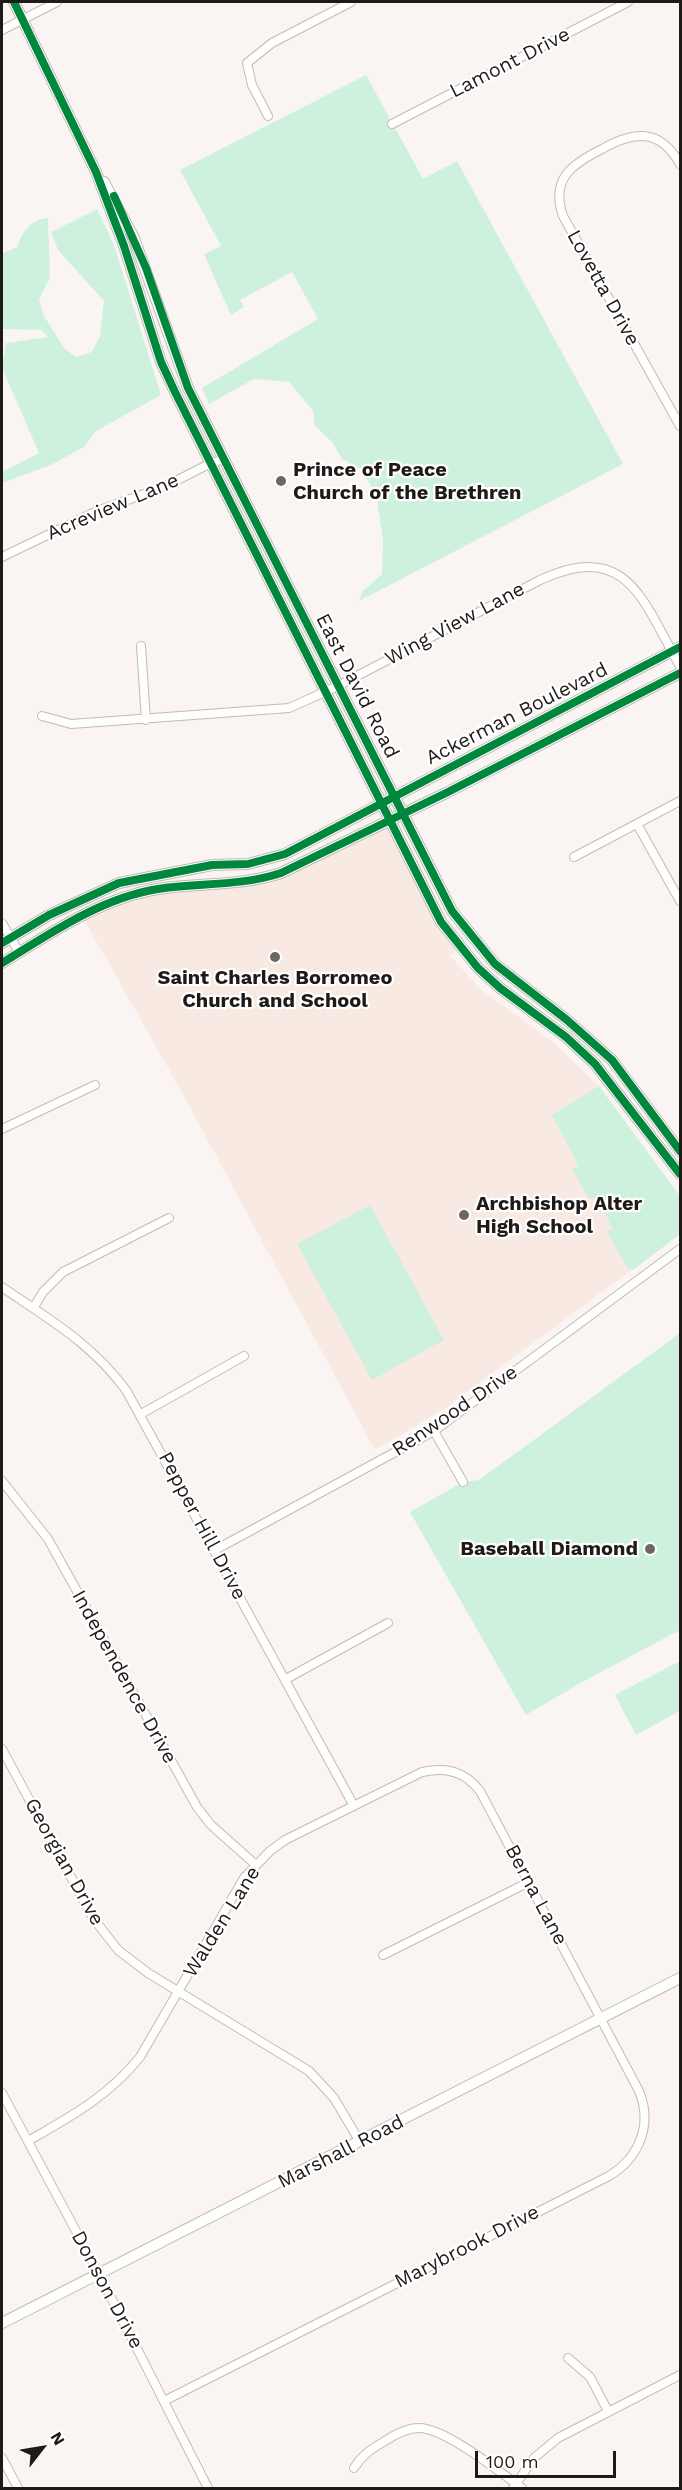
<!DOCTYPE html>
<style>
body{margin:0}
#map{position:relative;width:682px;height:2490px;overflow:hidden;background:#faf5f3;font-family:"Work Sans",sans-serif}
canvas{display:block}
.frame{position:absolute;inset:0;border:3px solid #1f1a17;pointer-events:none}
.north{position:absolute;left:12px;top:2418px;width:60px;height:60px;-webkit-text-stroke:4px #fff;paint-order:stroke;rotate:59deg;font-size:16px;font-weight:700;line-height:24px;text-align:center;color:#1f1a17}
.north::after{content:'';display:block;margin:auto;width:21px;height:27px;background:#1f1a17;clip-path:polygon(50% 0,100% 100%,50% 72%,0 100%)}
.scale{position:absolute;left:475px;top:2451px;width:141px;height:27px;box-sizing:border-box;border:3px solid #1f1a17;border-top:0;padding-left:8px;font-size:18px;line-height:21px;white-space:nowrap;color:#1f1a17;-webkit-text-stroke:4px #fff;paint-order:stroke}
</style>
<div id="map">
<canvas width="682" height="2490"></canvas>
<div class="frame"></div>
<div class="north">N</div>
<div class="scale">100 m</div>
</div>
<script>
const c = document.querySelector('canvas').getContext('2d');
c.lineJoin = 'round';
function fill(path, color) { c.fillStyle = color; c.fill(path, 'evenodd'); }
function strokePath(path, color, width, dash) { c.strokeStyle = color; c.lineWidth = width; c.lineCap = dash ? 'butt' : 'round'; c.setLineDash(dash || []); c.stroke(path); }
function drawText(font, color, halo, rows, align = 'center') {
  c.font = font + ' "Work Sans",sans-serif'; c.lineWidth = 4.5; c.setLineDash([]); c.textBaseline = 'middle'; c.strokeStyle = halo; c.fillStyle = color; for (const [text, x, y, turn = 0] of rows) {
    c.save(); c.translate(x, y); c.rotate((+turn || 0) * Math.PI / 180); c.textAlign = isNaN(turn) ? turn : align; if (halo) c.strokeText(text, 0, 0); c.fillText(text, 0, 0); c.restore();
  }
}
const built = new Path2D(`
 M388,821L460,948L449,955L483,991L553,1042L599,1086L680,1196V1234L444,1409L375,1450L179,1087L82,916L156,889L257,879Z`);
const green = new Path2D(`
 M366,75L423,179L457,161L623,464L359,601L362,592L382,574L383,540L376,494L360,469L342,459L333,443L315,426L313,411L289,382L254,379L209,404L202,388L318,319L292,272L240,300L244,307L231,315L204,254L221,246L180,170Z
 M97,209L114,245L161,395L96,431L84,447L51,465L2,483V472L39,453L2,368L6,343L48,337L42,330L2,329V254L17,247C23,231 30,220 48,218L50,277L39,300L44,316L64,348L76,357L92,352L100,336L104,301L58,250L51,232Z
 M599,1086L680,1196V1234L633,1270L627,1267L606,1230H613L598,1199L588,1197L572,1168L579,1167L552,1115Z
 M370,1205L444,1340L372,1380L297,1244Z
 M680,1333V1630L584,1681L526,1715L410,1512L463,1482L479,1480Z
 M680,1661V1711L636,1735L615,1695Z`);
const minor = new Path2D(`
 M2,30L57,2
 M268,116L252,85L247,63L272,43L351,2
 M392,124L628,2
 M680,164C660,128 634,131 602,149C572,164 550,179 563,216L680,426
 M2,557L97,511L166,486L209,464L225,459
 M141,646L146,720
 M42,716L71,724L289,708L338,686L540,580C628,539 643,602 680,666
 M637,824L680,901
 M574,857L680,801
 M2,923L19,952
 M2,1129L95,1085
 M2,1287C50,1320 90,1342 126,1390L354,1806
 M34,1307L43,1292L63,1272L169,1218
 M141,1414L244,1356
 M434,1431L463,1482
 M2,1481L48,1539L197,1807L211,1825L256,1865
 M215,1550L434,1431L680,1249
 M286,1679L388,1623
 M2,1749L93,1918L118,1950L148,1973L309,2071L334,2098L360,2142
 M383,1955L529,1882
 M2,2093L99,2274L208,2488
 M28,2141C70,2117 109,2096 140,2057L244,1878L270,1851L285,1840L422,1772C447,1767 464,1771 480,1791L639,2091C653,2125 639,2158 609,2176L164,2401
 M568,2358L590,2377L608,2411
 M2,2458L18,2488
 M354,2468C362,2455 371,2449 385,2441C394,2435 407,2428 419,2428C445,2428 500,2472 522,2488
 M513,2488L534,2458L558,2438L680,2375`);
const tertiary = new Path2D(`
 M14,2L96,172L124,246L161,362L175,392L441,922L478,968L500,988L566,1037L595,1064L680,1174
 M104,182L134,238L188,388L452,911L495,964L567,1020L612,1060L680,1151
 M2,943L49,915L119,883L212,865L248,864L285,854L680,647
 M2,963C51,933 101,898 158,889C199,883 242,886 281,873L446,793L680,673
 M2,2323L680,1978`);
const cycleway = new Path2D(`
 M14,2L96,172L124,246L161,362L175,392L441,922L478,968L500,988L566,1037L595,1064L680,1174
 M114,196L146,268L188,388L452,911L495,964L567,1020L612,1060L680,1151
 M2,943L49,915L119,883L212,865L248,864L285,854L680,647
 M2,963C51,933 101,898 158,889C199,883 242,886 281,873L446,793L680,673`);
const markers = [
 [281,481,6,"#6c6764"],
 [275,957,6,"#6c6764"],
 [464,1215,6,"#6c6764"],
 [650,1549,6,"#6c6764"]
];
const streetNames = [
 ["Lamont Drive",510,63,-27],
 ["Lovetta Drive",603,288,61],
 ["Acreview Lane",113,507,-23],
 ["Wing View Lane",455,624,-28],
 ["East David Road",357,686,63],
 ["Ackerman Boulevard",517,714,-27],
 ["Renwood Drive",455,1411,-34],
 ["Pepper Hill Drive",202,1526,62],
 ["Independence Drive",124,1677,61],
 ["Georgian Drive",64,1862,61],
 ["Berna Lane",536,1895,62],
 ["Walden Lane",222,1922,-58],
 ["Marshall Road",341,2152,-27],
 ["Marybrook Drive",467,2247,-27],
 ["Donson Drive",107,2290,62]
];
const poiNames = [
 ["Prince of Peace",293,470],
 ["Church of the Brethren",293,493],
 ["Saint Charles Borromeo",275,978,"center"],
 ["Church and School",275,1001,"center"],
 ["Archbishop Alter",476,1204],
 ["High School",476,1227],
 ["Baseball Diamond",638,1549,"right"]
];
fill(built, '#f8e9e2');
fill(green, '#cef1de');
strokePath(minor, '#c0bbb8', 10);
strokePath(tertiary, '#c0bbb8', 12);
strokePath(minor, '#fefefd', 8);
strokePath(tertiary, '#fefefd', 10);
strokePath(cycleway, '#00873e', 8);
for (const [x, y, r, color] of markers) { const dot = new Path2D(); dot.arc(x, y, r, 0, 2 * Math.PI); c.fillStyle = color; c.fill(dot); strokePath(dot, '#fff', 2); }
drawText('20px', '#1f1a17', '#fff', streetNames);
drawText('bold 20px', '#1f1a17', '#fff', poiNames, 'left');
</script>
